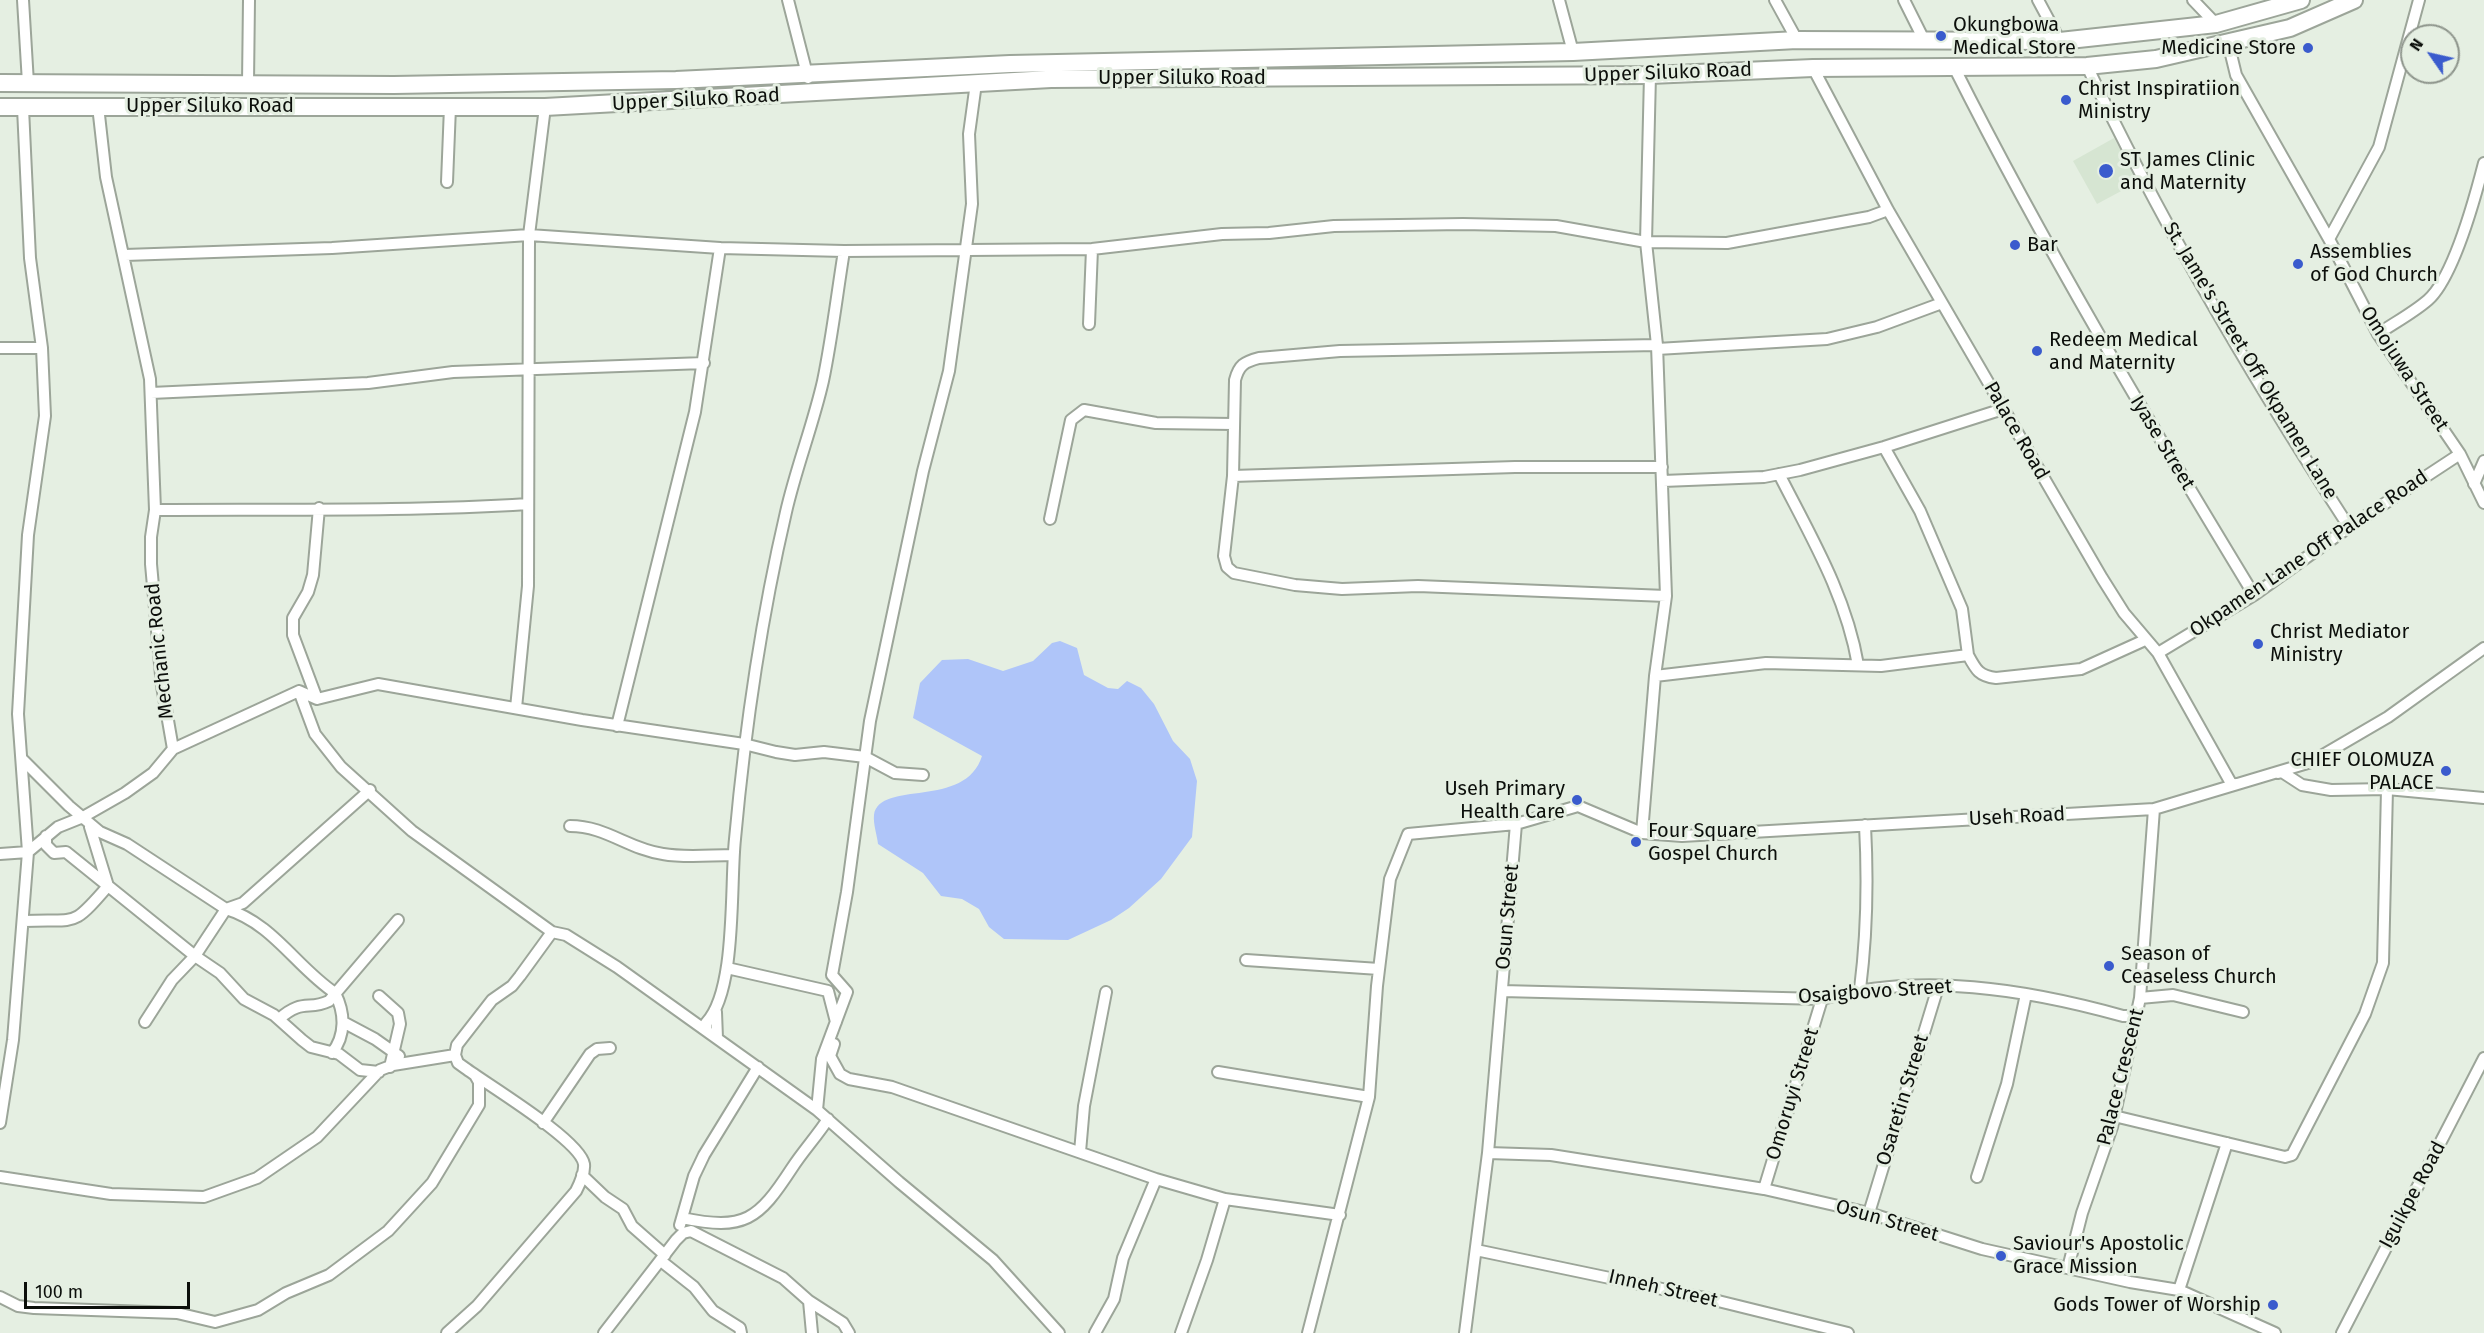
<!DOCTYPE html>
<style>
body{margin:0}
#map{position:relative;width:2484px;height:1333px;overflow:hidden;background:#e5efe2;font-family:"Fira Sans",sans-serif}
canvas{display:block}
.north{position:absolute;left:2400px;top:24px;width:60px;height:60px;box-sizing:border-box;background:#e5efe2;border:2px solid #8e958c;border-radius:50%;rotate:304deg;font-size:16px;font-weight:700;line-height:24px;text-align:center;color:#0c0f0b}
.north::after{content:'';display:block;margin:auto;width:21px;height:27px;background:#3a5bcd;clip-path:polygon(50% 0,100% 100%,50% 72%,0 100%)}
.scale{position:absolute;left:24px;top:1282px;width:166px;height:27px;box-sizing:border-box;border:3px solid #0c0f0b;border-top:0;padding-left:8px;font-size:18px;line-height:21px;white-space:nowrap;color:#0c0f0b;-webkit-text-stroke:4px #e5efe2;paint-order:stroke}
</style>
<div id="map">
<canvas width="2484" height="1333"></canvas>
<div class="north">N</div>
<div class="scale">100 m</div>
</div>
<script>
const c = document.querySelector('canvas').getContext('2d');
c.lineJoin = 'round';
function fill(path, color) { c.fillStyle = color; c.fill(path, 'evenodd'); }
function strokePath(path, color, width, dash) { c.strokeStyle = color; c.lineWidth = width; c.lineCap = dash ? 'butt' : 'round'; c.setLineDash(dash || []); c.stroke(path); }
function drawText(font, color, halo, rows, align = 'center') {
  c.font = font + ' "Fira Sans",sans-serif'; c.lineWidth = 6; c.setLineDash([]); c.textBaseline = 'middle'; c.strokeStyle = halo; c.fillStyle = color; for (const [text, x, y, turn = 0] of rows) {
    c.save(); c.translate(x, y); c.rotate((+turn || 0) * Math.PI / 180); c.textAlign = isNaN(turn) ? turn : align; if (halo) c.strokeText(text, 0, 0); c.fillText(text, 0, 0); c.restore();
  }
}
const built = new Path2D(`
 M2114,138L2138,182L2097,204L2073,161Z`);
const water = new Path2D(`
 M1060,641L1077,648L1084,675L1108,688L1118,689L1127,681L1141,688L1154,704L1173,741L1190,759L1197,781L1192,837L1161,879L1129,908L1111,920L1068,940L1004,939L989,927L979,909L962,899L941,896L923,873L878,844C877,835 873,824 874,815C880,779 965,810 982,756L913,718L920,683L942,660L968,659L1003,671L1033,661L1052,643Z`);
const minor = new Path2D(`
 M23,0L28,83
 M788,0L808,78
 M1559,0L1573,52
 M1775,0L1797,40
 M1904,0L1924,40
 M2038,0L2060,41
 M2193,0L2216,24
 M2228,42L2236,75L2329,239L2378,334L2460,454L2484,503
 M2087,66C2162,225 2253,379 2349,527
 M1954,67C2045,248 2149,422 2254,595
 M1813,68L1888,210L2102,578L2124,613L2158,653L2232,785L2237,784
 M1650,75L1646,242L1657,345L1666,596L1655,676
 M248,83L249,0
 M447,182L450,107
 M2329,239L2379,147L2419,0
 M125,255L332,248L529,235L720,248L844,251L1092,249L1222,234L1269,233L1334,226L1463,224L1556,226L1646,242L1727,243L1869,217L1888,210
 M1089,324L1092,249
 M2378,334C2394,323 2413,313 2428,300C2454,277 2475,198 2484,163
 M1657,345L1340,351L1259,358C1244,362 1239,365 1235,380L1233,476L1224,556L1227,567L1234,573L1295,585L1342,589L1418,586L1666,596
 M0,348H42
 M1657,349L1827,339L1877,327L1942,303
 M151,393L368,383L453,372L704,363
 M1779,474C1811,537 1846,595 1858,665
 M1233,476L1515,467H1662
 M1663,481L1764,477L1800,470L1884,447L2003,409
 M2474,484L2484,461
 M155,510C279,509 404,512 528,504
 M1050,519L1071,420L1084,410L1156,423L1234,424
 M2158,653L2254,595L2349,527L2460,454
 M1968,655C1976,670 1979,676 1996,678L2081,669L2145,640
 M299,691L315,734L341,767L412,831L552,932L566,935L617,967L817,1110L899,1182L993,1260L1059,1333
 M317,699L293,635V618L308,592L313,575L319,508
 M516,708L528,586L529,235L545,107
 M617,726L695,412L720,248
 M173,749L299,691L317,699L378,684L582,720L744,744L776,752L795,755L824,752L865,757L895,773L923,775
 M22,759L69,806L100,832L127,844L226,909C273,923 296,967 335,993C345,1013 346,1035 332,1053
 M2278,773L2282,772L2302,785L2331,790L2387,789L2484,798
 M570,826C606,826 628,849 663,854C685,858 710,855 733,855
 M1642,833L1655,676L1766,663L1881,666L1968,655L1962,609L1920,511L1884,447
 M46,836V845L54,853L66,852L195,956L220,973L244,999L274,1015L302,1040L311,1047L339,1054L360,1070L379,1072
 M0,854L28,852L18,714L28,535L45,416L42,348L30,258L23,108
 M24,921C78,918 70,930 108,886L90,827
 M1246,960L1379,969
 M727,968L828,991L836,1022
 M1860,989C1867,934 1868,881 1865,825
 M1502,991L1822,999C1921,972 2026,989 2123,1016H2136
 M379,996L398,1013L400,1024L390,1067
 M2140,998L2173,995L2243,1012
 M716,1012L717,1038
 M279,1019C303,998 308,1011 329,1001L398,920
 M145,1022L172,980L195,956L226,909L243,903L370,790
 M343,1022L375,1039L399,1056
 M706,1030V1023C737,991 730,885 735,839C745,729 761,619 786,512C796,468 813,425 823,381C832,338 837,294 844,251
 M834,1044L830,1056L840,1074L849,1079L892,1087L1156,1179L1225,1199L1340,1215
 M1218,1072L1369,1097
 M817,1110L822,1059L847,992L832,975L847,892L870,721L923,471L949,371L972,204L969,134L976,83
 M2114,1116L2285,1157L2292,1155L2365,1014L2383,963L2387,789
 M0,1123L13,1040L28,852L58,827L83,817L125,793L153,773L173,749L162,686L151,564V537L155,510L150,379L106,177L98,106
 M543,1123L590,1054L597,1049L610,1048
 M1080,1152L1084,1106L1106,992
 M1488,1153L1551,1155L1684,1176L1764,1189L1869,1213L1982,1249L2130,1282L2179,1290L2275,1333
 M582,1175L605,1197L623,1209L632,1226L665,1255
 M0,1177L111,1194L204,1197L257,1178L317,1137L380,1070L393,1065L455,1055
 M1977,1177L2007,1084L2026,994
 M1764,1189L1822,999
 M1869,1213L1938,987
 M682,1218C745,1231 758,1220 792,1168C803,1151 817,1136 828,1119
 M680,1225L694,1176L704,1155L758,1067
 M1476,1250L1710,1299L1848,1333
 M661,1261L694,1287L713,1311L740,1328L741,1333
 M2068,1268L2082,1213L2112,1127L2140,998L2154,809
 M2179,1290L2227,1143
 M0,1297L18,1306L34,1308L177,1313L215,1322L258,1310L286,1293L329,1275L388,1231L432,1183L479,1105V1082L475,1075
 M809,1301L843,1323L849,1333
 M447,1333L477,1306L576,1191C580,1183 585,1173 584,1164C580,1140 488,1085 465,1068L458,1063L455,1055L457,1045L492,1000L512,986L520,976L552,932
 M604,1333L676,1240L683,1233L691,1231L783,1278L809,1301L812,1333
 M1095,1333L1114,1299L1123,1258L1156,1179
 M1181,1333L1207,1260L1225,1199
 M1308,1333L1369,1097L1377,986L1390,879L1408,834L1516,824L1578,806L1642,833L1682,836L2154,809L2311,762L2388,717L2484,648
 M1465,1333L1488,1153L1516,824
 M2342,1333L2484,1058`);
const primary = new Path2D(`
 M0,83L394,85L676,80L1010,64L1573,52L1797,40L2060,41L2216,24L2301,0
 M0,107H545L1051,79L1650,75L1813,68L2087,66L2156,59L2290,28L2354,0`);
const markers = [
 [1941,36,6,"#3a5bcd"],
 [2308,48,6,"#3a5bcd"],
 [2066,100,6,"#3a5bcd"],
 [2106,171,8,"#3a5bcd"],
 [2015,245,6,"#3a5bcd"],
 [2298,264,6,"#3a5bcd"],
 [2037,351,6,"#3a5bcd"],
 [2258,644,6,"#3a5bcd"],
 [2446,771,6,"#3a5bcd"],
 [1577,800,6,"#3a5bcd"],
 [1636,842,6,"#3a5bcd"],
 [2109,966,6,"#3a5bcd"],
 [2001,1256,6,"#3a5bcd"],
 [2273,1305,6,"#3a5bcd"]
];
const poiNames = [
 ["Okungbowa",1953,25],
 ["Medical Store",1953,48],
 ["Medicine Store",2296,48,"right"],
 ["Christ Inspiratiion",2078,89],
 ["Ministry",2078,112],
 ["ST James Clinic",2120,160],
 ["and Maternity",2120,183],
 ["Bar",2027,245],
 ["Assemblies",2310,252],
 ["of God Church",2310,275],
 ["Redeem Medical",2049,340],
 ["and Maternity",2049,363],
 ["Christ Mediator",2270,632],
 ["Ministry",2270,655],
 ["CHIEF OLOMUZA",2434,760,"right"],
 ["PALACE",2434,783,"right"],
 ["Useh Primary",1565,789,"right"],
 ["Health Care",1565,812,"right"],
 ["Four Square",1648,831],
 ["Gospel Church",1648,854],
 ["Season of",2121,954],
 ["Ceaseless Church",2121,977],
 ["Saviour's Apostolic",2013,1244],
 ["Grace Mission",2013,1267],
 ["Gods Tower of Worship",2261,1305,"right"]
];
const streetNames = [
 ["Upper Siluko Road",1668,73,-2],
 ["Upper Siluko Road",1182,78],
 ["Upper Siluko Road",696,100,-3],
 ["Upper Siluko Road",210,106],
 ["St. Jame's Street Off Okpamen Lane",2250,361,59],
 ["Omojuwa Street",2404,369,57],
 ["Palace Road",2016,431,60],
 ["Iyase Street",2162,443,59],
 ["Okpamen Lane Off Palace Road",2309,554,-34],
 ["Mechanic Road",160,651,-96],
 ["Useh Road",2017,817,-3],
 ["Osun Street",1508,917,-85],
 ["Osaigbovo Street",1875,992,-4],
 ["Palace Crescent",2121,1077,-76],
 ["Omoruyi Street",1793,1094,-73],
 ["Osaretin Street",1903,1100,-73],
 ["Iguikpe Road",2413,1195,-62],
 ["Osun Street",1887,1221,16],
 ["Inneh Street",1663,1289,13]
];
fill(built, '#d6e5d2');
fill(water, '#afc5f9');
strokePath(minor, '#9ca599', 14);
strokePath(primary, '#9ca599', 20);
strokePath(minor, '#fff', 10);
strokePath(primary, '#fff', 16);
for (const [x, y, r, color] of markers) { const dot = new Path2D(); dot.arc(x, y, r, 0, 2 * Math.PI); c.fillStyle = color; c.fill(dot); strokePath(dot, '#e5efe2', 2); }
drawText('20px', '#0c0f0b', '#e5efe2', poiNames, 'left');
drawText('20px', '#0c0f0b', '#e5efe2', streetNames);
</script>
